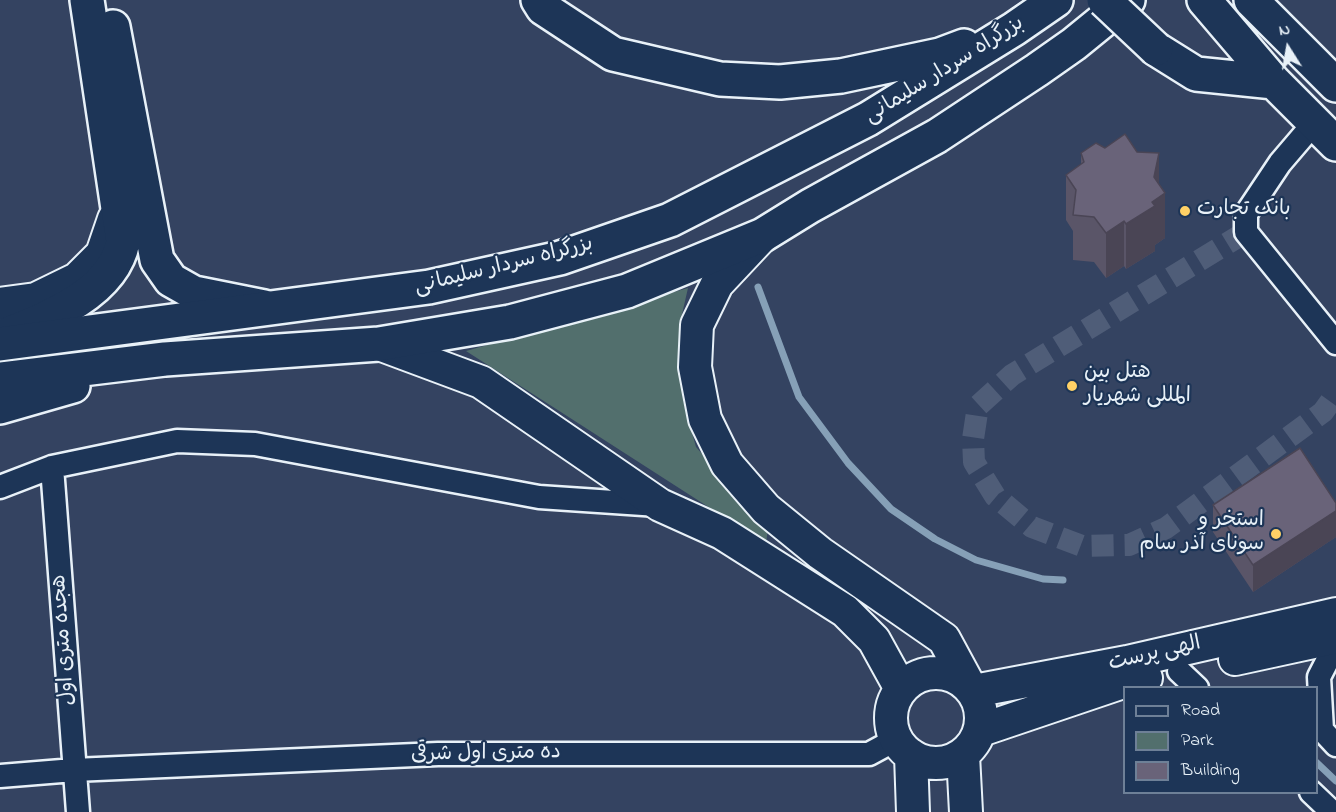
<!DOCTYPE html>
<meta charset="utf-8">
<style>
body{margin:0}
#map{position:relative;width:1336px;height:812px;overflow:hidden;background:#344361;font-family:"Indie Flower",sans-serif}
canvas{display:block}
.legend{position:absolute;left:1123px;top:686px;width:195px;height:108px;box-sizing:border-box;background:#1d3557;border:2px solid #6e8097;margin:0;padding:8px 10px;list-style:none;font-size:18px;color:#e8f1f8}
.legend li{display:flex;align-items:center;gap:12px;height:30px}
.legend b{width:30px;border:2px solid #6e8097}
.north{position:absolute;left:1258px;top:18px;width:60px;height:60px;-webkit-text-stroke:4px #1d3557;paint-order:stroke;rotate:349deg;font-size:16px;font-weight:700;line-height:24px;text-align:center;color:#e8f1f8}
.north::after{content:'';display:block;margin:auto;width:21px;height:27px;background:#e8f1f8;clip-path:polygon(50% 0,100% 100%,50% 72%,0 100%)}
</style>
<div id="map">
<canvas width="1336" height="812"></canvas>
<ul class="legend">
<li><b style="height:8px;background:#1d3557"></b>Road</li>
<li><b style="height:16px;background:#526f6d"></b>Park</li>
<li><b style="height:16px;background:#696379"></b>Building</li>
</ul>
<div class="north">N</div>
</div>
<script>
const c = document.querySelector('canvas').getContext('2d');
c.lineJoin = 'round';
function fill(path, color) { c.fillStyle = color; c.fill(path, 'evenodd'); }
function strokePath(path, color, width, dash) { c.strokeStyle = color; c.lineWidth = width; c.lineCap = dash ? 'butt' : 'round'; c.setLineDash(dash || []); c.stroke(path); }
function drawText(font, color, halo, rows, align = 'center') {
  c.font = font + ' "Indie Flower","Playpen Sans Arabic",sans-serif'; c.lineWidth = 4.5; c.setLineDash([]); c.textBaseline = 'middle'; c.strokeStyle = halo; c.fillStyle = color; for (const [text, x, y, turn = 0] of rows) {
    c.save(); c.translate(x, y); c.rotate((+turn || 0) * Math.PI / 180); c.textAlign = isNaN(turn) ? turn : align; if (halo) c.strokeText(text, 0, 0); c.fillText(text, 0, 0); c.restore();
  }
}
const green = new Path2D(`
 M688,288L680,323L678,363L684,404L696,447L768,528L766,544L466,351Z`);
const stream = new Path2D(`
 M758,287L799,397L848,463L891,509L935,539L976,560L1043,579L1063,580
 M1316,762L1336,781`);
const minorTunnel = new Path2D(`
 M1246,232L1012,375L978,406L973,439L974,462L995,496L1032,527L1082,546L1129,545L1166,528L1323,412L1336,394`);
const minor = new Path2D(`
 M1315,122L1280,163L1246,214V232L1336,343
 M52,467L78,812
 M0,487L52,467L177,441L255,444L539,497L658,505
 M1336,644L1319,677L1322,730L1336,745
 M1179,671L1197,688
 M0,776L74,770L438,754H869L895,740
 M1311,792L1332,812`);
const secondary = new Path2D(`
 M763,235L717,284L697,325L695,367L705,419L727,464L766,509L820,553L944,639L970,687
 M0,304L36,299L77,279L102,254L114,219
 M379,344L481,382L660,505L722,533L845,611L874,640L901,689
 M1235,659L1336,637
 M891 718a45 45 0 1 1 90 0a45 45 0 1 1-90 0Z
 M974,691L1127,662L1336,614
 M981,730L1123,682L1146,678
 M911,755L913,812
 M963,755L966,812`);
const primary = new Path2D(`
 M113,27L157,260L171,280L194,293L264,307
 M0,337C45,319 112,295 123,242L87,0`);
const trunk = new Path2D(`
 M538,0L543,8L613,54L720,79L780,82L841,76L940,55L964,46
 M1204,0L1274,82L1336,144
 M1251,0L1336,85
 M1156,49L1196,74L1274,82
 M0,344L429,287L560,258L670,220L868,119L1014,29L1056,0
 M0,379L165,359L379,344L510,322L627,291L763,235L810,206L937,136L1037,70L1074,44L1128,0
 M0,407L73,386`);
const trunkBridge = new Path2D(`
 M1104,0L1156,49`);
const wall = new Path2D(`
 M1081,153L1159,185L1165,238L1155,245V251L1126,269L1124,266L1106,278L1094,262L1073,260V231L1066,220V175L1081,164Z
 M1336,503V537L1253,592L1213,532V505Z`);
const shadedWall = new Path2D(`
 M1159,153V197L1165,193V238L1155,245V251L1126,269V224L1152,202L1154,177Z
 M1124,221V266L1106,278V233Z
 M1336,511V537L1253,592V565Z`);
const building = new Path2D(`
 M1125,134L1137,152L1159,153L1154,177L1165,193L1152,202L1155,206L1126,224L1124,221L1106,233L1094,217L1073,215L1076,190L1066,175L1084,162L1081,153L1096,143L1105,148Z
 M1300,448L1336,503V511L1253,565L1213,505Z`);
const markers = [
 [1185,211,6,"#ffd166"],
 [1072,386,6,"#ffd166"],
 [1276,534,6,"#ffd166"]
];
const streetNames = [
 ["بزرگراه سردار سلیمانی",945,71,-32],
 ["بزرگراه سردار سلیمانی",504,267,-14],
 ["هجده متری اول",65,640,-94],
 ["الهی پرست",1155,655,-13],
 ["ده متری اول شرقی",486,755,-1]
];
const poiNames = [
 ["بانک تجارت",1197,211],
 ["هتل بین",1084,374],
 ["المللی شهریار",1084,398],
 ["استخر و",1264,522,"right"],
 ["سونای آذر سام",1264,546,"right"]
];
fill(green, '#526f6d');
strokePath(stream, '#86a0b7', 7);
strokePath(minorTunnel, '#4f5d78', 22, [22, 11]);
strokePath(minor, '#e8f1f8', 27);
strokePath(secondary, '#e8f1f8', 36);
strokePath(primary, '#e8f1f8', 38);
strokePath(trunk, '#e8f1f8', 38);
strokePath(minor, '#1d3557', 22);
strokePath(secondary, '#1d3557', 32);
strokePath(primary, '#1d3557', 33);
strokePath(trunk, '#1d3557', 33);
strokePath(trunkBridge, '#e8f1f8', 38, []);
strokePath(trunkBridge, '#1d3557', 33);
fill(wall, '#5a5568');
fill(shadedWall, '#4a4555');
fill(building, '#696379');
strokePath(building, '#4a4555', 1.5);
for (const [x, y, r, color] of markers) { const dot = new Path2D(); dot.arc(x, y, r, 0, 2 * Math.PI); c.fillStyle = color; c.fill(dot); strokePath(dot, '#1d3557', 2); }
drawText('21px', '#e8f1f8', '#1d3557', streetNames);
drawText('21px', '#e8f1f8', '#1d3557', poiNames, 'left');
</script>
